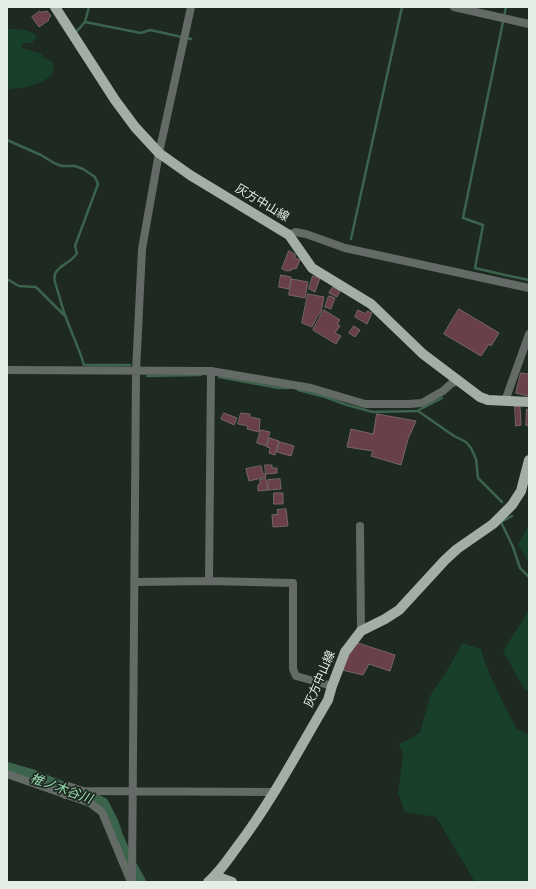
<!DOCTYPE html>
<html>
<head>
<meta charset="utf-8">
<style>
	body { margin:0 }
	#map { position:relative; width:536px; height:889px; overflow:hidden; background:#1d2921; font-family:"Zilla Slab",serif }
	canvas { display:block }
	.frame { position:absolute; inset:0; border:8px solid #e5ede7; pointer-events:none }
</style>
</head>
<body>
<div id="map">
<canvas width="536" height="889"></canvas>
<div class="frame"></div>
</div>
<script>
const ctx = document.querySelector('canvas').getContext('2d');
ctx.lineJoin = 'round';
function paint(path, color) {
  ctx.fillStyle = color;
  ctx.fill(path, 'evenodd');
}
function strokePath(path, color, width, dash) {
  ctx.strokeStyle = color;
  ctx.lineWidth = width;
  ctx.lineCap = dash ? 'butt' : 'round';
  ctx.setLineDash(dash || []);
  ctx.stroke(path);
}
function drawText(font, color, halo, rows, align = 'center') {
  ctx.font = font + ' "Zilla Slab","Noto Sans JP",serif';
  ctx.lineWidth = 3.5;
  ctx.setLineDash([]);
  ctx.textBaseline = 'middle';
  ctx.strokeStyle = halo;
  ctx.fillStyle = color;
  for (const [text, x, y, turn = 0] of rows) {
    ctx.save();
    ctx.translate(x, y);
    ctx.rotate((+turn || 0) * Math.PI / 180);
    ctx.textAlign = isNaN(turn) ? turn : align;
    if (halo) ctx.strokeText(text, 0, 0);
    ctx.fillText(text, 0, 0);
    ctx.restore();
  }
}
const green = new Path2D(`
	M7,29c10,0 21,-1 29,6v3l-4,5h-9l-2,5 19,5 5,5 7,4 2,5 -2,8 -10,7 -7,2 -8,3 -18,2 -2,5z
	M529,525v38l-11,-18z
	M529,610v80l-4,1 -22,-40z
	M462,643l19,6 3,11 8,19 10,22 15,28 12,6v147h-54l-39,-65 -31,-5 -7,-19 5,-39 -4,-10 21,-11 10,-37 20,-30z`);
const stream = new Path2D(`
	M506,7l-43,211 20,7 -8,43 30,7 24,5
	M85,22l56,11 9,-3 41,9
	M77,31l8,-9 4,-15
	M7,140l34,15 13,8 8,3h13l8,3 12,8 3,7 -23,62 2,7c-5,10 -18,11 -22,21 -2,6 1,10 2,15 3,9 5,18 8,26 6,17 14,33 19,50h46
	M351,239l51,-232
	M7,279l12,7 17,1 28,28
	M147,376l54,-1
	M219,377l60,11h10
	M298,390l27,7 22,8 26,7 44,-1 25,-13
	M418,411l36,25 12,6 5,6 5,11 2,19 24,24
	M512,516l-11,6 12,25 7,21 9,9`);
const river = new Path2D(`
	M7,769l24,7 33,13 19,6 19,9 10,20 4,12 11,25 12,21`);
const building = new Path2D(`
	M40,11l1,2 3,-2 1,1 2,-1 4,5 -3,3 1,1 -10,7 -7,-10z
	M289,251l6,3v4l5,2 -4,9 -3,-1 -1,2 -5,1 -5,-2z
	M281,275l10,2 -2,12 -10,-2z
	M313,276l7,2 -5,14 -6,-3z
	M292,279l16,3 -3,16 -16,-3z
	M333,287l7,4 -3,6 -8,-4z
	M308,294l16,3 -3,15 -4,5 -5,10 -10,-4z
	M329,296l6,2 -4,11 -6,-2z
	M459,309l40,24 -8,13 -2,-2 -8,12 -37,-22z
	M324,310l16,10 -3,4 3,2 -5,7 6,3 -5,8 -23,-14z
	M358,310l8,4 1,-3 5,2 -5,11 -12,-7z
	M354,326l6,4 -5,7 -6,-4z
	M521,373l8,1v17l-1,5 -12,-3z
	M515,406h5l1,19 -5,1z
	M527,409l2,2v15l-3,-1z
	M224,413l13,5 -3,7 -13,-6z
	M241,413l9,1v3l10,2 -1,13 -12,-3 1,-3 -10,-2z
	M377,414l39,7 -8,18 -7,26 -30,-9 2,-5 -26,-4 4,-18 22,5z
	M261,430l9,2 -4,14 -9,-3z
	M270,438l9,3 -4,14 -6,-2 1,-5 -3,-1z
	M280,442l14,4 -3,10 -14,-4z
	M265,465h7v3h5v5l-11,1z
	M261,466l2,8h2l1,3 -17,4 -3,-12z
	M266,479l2,11 -10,1v-6h2v-5z
	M280,479l1,10 -13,1v-10z
	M274,493h9v11h-9z
	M286,509l2,17 -15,1 -1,-12 6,-1 -1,-4z
	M355,642l40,13 -5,16 -21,-7 -6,11 -21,-5z`);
const minor = new Path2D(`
	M454,7l75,17
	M289,235l6,-3 11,2 39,14 184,40
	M7,370l204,1 100,17 54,16h44l13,-1 21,-12 9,-8 6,-2
	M505,401l24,-67
	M360,526l1,105
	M209,581l2,-210
	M135,582l74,-1 84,2v86l3,7 36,10
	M7,774l83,29 12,9 29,70
	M65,795l3,-9 15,5 191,1
	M132,882l4,-511 6,-122 17,-96 32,-146`);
const major = new Path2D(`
	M55,7l60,93 20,27 24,26 31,22 99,60 23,33 59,36 52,50 57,43 8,3 41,2
	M215,876l17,6
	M208,882c12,-10 20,-23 29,-35 35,-46 62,-98 91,-147l4,-14 13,-34 16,-21 24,-12 14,-9 46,-50 12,-11 36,-25 19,-19 9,-14 8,-31`);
const streetNames = [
	["灰方中山線",262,203,31],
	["灰方中山線",320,679,-67]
];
const waterNames = [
	["椎ノ木谷川",61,789,20]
];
paint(green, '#183f29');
strokePath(stream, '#3c634b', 2.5);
strokePath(river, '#3c634b', 14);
paint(building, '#6a4048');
strokePath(building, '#776668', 1);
strokePath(minor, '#646a66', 8);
strokePath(major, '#a2aea6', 10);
drawText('12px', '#e5ede7', '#1d2921', streetNames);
drawText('italic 13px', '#9bdeb3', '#1d2921', waterNames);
</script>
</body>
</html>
